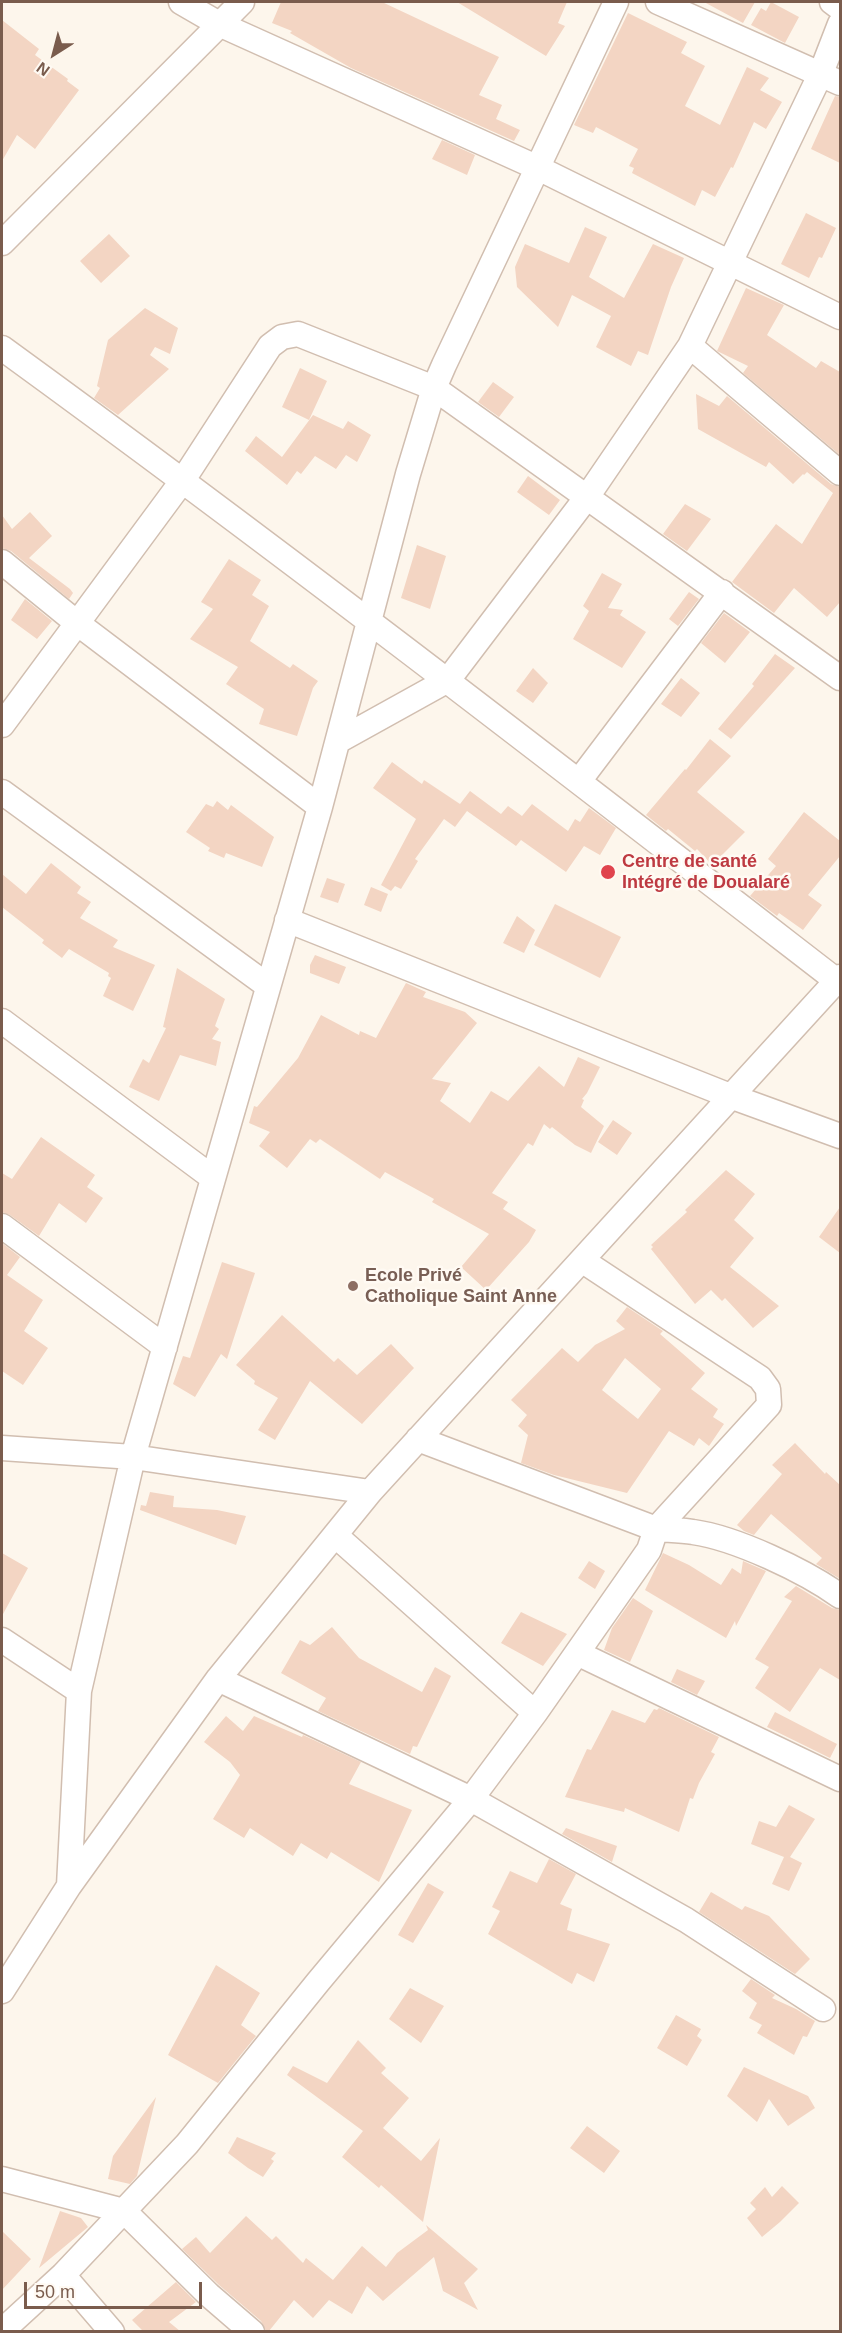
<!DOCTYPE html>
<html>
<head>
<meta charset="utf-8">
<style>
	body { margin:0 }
	#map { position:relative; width:842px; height:2333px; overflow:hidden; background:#fdf6ec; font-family:Helvetica,sans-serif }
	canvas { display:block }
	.frame { position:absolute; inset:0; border:3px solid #7a5c4d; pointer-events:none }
	.north { position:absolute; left:24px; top:24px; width:60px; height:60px; -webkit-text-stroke:4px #fffaf3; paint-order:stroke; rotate:216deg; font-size:16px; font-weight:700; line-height:24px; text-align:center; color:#7a5c4d }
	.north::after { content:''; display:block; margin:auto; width:21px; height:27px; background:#7a5c4d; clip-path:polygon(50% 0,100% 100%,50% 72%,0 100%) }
	.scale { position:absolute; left:24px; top:2282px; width:178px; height:27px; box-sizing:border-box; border:3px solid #7a5c4d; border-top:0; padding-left:8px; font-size:18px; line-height:21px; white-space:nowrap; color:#7a5c4d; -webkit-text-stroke:4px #fffaf3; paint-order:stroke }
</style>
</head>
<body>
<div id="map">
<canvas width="842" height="2333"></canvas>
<div class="frame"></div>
<div class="north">N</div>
<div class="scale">50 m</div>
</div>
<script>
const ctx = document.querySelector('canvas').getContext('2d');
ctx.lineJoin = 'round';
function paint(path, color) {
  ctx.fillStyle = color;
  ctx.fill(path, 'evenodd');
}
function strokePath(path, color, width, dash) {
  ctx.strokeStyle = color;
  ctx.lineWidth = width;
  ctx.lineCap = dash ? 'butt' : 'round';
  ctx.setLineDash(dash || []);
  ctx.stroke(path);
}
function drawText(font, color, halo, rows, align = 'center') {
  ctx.font = font + ' Helvetica,sans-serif';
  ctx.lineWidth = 5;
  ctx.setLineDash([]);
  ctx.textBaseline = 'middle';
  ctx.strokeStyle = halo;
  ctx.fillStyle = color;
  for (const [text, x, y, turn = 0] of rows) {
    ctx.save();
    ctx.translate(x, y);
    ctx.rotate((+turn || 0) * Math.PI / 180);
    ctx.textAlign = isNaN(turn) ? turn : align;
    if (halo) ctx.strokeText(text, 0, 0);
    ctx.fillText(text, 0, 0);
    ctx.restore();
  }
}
const building = new Path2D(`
	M281,2h101l117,55 -20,38 23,10 -6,14 24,11 -6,11 -163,-73 -61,-35 2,-2 -20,-8z
	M457,2h110l-9,21 7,3 -19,30z
	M704,2h51l-12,21z
	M771,2l28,15 -14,26 -34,-18 10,-17 5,3z
	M628,13l59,29 -6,11 24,13 -20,40 35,19 27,-58 22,11 -9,12 22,12 -16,27 -12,-7 -21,46 -2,-1 -16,30 -13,-7 -7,16 -63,-33 2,-5 -5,-2 9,-17 -42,-22 -3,6 -19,-8z
	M2,20l37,29 -4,6 33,24 -1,2 12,9 -44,59 -18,-14 -15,26z
	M835,96l5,1v66l-29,-14z
	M442,140l33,15 -8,20 -35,-16z
	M806,213l30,15 -14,30 -3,-1 -10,21 -28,-14z
	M585,227l22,10 -18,40 35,21 29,-54 31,14 -13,29 -23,68 -10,-4 -7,15 -35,-19 15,-31 -39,-21 -14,32 -41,-40 -2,-20 10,-23 44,19z
	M109,234l21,22 -29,27 -21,-22z
	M746,288l38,17 -17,30 49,33 5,-7 19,11v83l-97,-82 5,-7 -31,-15z
	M145,308l33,20 -8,26 -15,-7 -5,8 19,14 -51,46 -24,-17 6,-10 -3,-2 11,-46z
	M300,368l27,13 -18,39 -27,-13z
	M493,382l21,15 -15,20 -21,-15z
	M696,394l23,12 8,-10 104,88 9,3v115l-13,15 -33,-29 -20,25 -42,-31 44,-58 26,20 31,-51 -26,-21 -3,3 -1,-1 -10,10 -24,-22 -3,5 -68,-38z
	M313,415l30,14 5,-8 23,14 -14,27 -11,-7 -10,14 -21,-13 -14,18 -4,-3 -10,14 -42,-34 11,-15 26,21z
	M528,476l32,24 -11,15 -32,-23z
	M685,504l26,15 -24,32 -24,-17z
	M30,512l22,24 -23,22 41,31 3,4 -4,6 -58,-48 -9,-3v-33l10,14z
	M417,545l29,11 -16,53 -29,-11z
	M229,559l32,21 -9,15 17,11 -19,35 40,27 3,-4 25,17 -5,7 -16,48 -38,-12 5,-15 -38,-25 12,-17 -48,-28 23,-30 -12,-7z
	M602,573l20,11 -14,24 15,2 -3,5 26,17 -24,36 -49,-29 16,-28 -6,-5z
	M689,592l10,7 -21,27 -9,-7z
	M25,599l27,22 -15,18 -26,-19z
	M724,613l26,19 -25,31 -24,-20z
	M775,654l20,14 -64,71 -13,-10 36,-43 -2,-2z
	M533,668l15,15 -15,20 -17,-12z
	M681,678l19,15 -19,24 -20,-13z
	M710,739l21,17 -34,36 48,40 -33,33 -15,-16 -2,2 -27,-22 -2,2 -20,-16 39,-46 1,1z
	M392,762l30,22 2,-4 36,24 10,-13 31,23 7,-8 14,10 10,-12 36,27 7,-12 5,3 9,-14 27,20 -16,27 -16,-9 -18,26 -45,-32 -5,6 -49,-35 -12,16 -11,-8 -29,40 3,2 -17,28 -6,-3 -4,5 -10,-6 35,-66 -43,-31z
	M217,801l11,9 3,-5 43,32 -12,30 -36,-14 -2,5 -16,-7 2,-3 -24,-16 20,-28 7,3z
	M804,812l36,29v15l-32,39 14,10 -19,25 -24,-17 -2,3 -27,-20 26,-30 -8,-7z
	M51,863l30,24 -4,6 14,9 -11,16 38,22 -5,7 42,18 -22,46 -30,-15 8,-18 -3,-2 1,-3 -40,-24 -7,9 -20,-15 2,-3 -42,-33v-33l24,20z
	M327,878l18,6 -7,19 -18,-6z
	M371,887l17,7 -7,18 -17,-7z
	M555,904l66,33 -21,41 -66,-33z
	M517,916l18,14 -11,23 -21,-10z
	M315,955l31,12 -7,17 -29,-11v-8z
	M177,968l48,31 -10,27 4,3 -7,10 9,3 -5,24 -36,-11 -21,46 -30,-14 14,-28 6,4 17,-35 -3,-1z
	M406,983l20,9 -3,5 42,15 12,11 -45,56 19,4 -11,18 30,22 21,-32 17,10 31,-35 25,21 14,-30 22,10 -13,26 -5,6 2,1 -3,7 23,19 -13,27 -16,-8 -23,-18 -2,2 -6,-5 -11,22 -5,-3 -36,50 16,9 -5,7 33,21 -7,12 -43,48 -25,-23 28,-33 -57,-32 2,-3 -49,-27 -5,7 -60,-40 -4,4 -6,-4 -23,29 -28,-22 11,-14 -21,-9 5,-17 3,1 41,-49 23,-43 38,20 1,-4 16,7z
	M613,1120l19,13 -15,22 -19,-13z
	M41,1137l54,38 -8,12 16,11 -17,25 -27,-20 -20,33 -29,-21 -8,-3v-39l10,6z
	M726,1170l29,24 -21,26 20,18 -24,29 49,39 -26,22 -28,-30 -3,3 -11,-11 -16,14 -44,-55 2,-2 -2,-2 36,-33 -2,-2z
	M840,1207v46l-21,-16z
	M2,1243l18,14 -13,18 36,25 -19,31 24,17 -25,37 -21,-14z
	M222,1262l33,11 -28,86 -6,-5 -26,43 -22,-13 10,-28 7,2z
	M627,1307l36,24 -3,3 45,39 -14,16 27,20 -5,8 11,7 -15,22 -10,-8 -5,8 -25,-15 -42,62 -73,-18 -33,-12 7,-28 -10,-9 9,-11 -16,-15 51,-52 16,14 17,-17 30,-16 -9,-8zM625,1358l36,31 -23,30 -36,-29z
	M282,1315l52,47 4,-4 19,17 34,-31 23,24 -52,56 -52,-43 -35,59 -17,-10 20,-32 -24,-14 1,-3 -19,-16z
	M795,1443l30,31 1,-2 14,13v94l-24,-15 6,-6 -51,-44 -17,21 -10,-4 -7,-6 45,-51 -10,-9z
	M150,1492l24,4 -1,11 44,3 29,6 -10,29 -96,-35 1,-5 5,1z
	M2,1553l26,15 -26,48z
	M663,1553l26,12 32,20 11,-17 9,6 2,-13 23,10 -30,55 -1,-5 -9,17 -81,-48z
	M589,1561l16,10 -10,18 -17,-11z
	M796,1586l36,22 8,2v70l-20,-12 -30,44 -35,-24 14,-21 -14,-8 37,-58 -8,-4z
	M633,1598l20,13 -23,51 -26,-12 8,-22z
	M521,1612l46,22 -24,32 -42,-23z
	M332,1627l27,31 63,34 13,-25 16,9 -34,71 -4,-1 -3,8 -92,-43 8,-13 -45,-25 19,-33 10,5z
	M677,1669l28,12 -8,14 -26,-13z
	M659,1708l60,29 -8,15 4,2 -16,29 -6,16 -3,-1 -11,34 -54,-24 -1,4 -59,-15 22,-48 4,1 21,-40 33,13 9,-14 3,1z
	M775,1712l62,32 -7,14 -63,-31z
	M226,1716l17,15 11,-15 48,21 1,-2 58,27 -12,22 63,26 -33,72 -48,-30 -4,7 -26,-16 -8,13 -43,-28 -6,10 -31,-19 27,-44 -10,-13 -26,-20z
	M789,1805l26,14 -25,38 12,6 -13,28 -17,-7 12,-27 -33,-13 8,-23 17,6z
	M566,1828l51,18 -5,16 -50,-28z
	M549,1859l27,15 -16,30 12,5 -5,21 43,14 -16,38 -17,-9 -5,11 -84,-50 12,-23 -8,-4 18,-36 27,12z
	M428,1883l16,9 -31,51 -15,-8z
	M711,1892l31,18 3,-4 24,10 41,43 -15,15 -96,-62z
	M216,1965l44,28 -19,32 15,11 -38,47 -50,-28z
	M751,1979l24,16 -3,3 24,11 19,12 -8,16 -4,-1 -9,19 -37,-22 5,-8 -13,-7 8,-15 -15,-12z
	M410,1988l34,18 -23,37 -32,-24z
	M676,2015l25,14 -4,7 5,4 -15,26 -30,-18z
	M358,2040l28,28 -5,5 28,25 -26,30 38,33 19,-23 -17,84 -42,-37 -2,3 -37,-31 21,-26 -76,-56 6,-9 34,17z
	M744,2067l64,29 7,12 -27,18 -19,-27 -12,23 -30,-26z
	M156,2097l-19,79 -7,8 -22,-5 5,-23z
	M587,2126l33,25 -16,22 -34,-25z
	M237,2137l39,16 -5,6 3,2 -11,16 -15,-9 -20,-15z
	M782,2186l17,17 -19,19 -18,15 -15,-19 9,-9 -6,-6 15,-16 7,10z
	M60,2211l21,7 7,9 -49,41z
	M246,2216l26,24 4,-4 27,27 3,-5 27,22 29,-34 24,21 11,-14 31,-23 -2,-5 52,44 -14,14 14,27 -35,-19 -9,-34 -51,44 -16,-15 -15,28 -23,-14 -16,18 -19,-18 -25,31h-3l-5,-10 -42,-36 -37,-36 14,-12 14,16z
	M2,2231l29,28 -29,31z
	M176,2282l20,20 -27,20 11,9h-37l-11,-11z`);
const minor = new Path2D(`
	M181,2l38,22 317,143 304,150
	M658,2l182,81
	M832,2l8,6
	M2,243l240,-241
	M690,346l150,127
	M2,348c282,205 558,419 835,633
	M2,562l75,61 243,184
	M2,725l181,-245 87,-134 12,-9 16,-3 136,54 406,290
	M338,741l110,-61 139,-183 103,-151 131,-273 19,-49
	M579,781l143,-189
	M2,792l266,194
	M287,920l443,176 110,40
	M2,1021l211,157
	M2,1226l163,121
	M418,1439l238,90c12,1 25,1 37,3 43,6 112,39 147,64
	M2,1448l131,9 237,35
	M335,1535l200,178
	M2,1640l77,51
	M577,1653l263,126
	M218,1679l253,120 215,121 137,89
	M69,1886l10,-195 54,-234 187,-650 88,-333 26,-86 10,-23 172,-363
	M2,1991l67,-105 149,-207 152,-187 470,-515
	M2,2179l122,32 85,84 43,37
	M63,2275l49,57
	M2,2331l61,-56 124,-131 131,-162 153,-183 64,-86 114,-163 7,-21 113,-124 -1,-16 -8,-11 -177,-117`);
const markers = [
	[608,872,8,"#e0444e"],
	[353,1286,6,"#8d6e63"]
];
const healthNames = [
	["Centre de santé",622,862],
	["Intégré de Doualaré",622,883]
];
const educationNames = [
	["Ecole Privé",365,1276],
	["Catholique Saint Anne",365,1297]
];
paint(building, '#f3d5c3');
strokePath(minor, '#d1beb0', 27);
strokePath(minor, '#fff', 24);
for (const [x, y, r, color] of markers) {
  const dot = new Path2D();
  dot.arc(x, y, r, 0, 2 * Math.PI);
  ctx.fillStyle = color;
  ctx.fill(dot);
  strokePath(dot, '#fffaf3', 2);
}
drawText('bold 18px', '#be3a42', '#fffaf3', healthNames, 'left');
drawText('bold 18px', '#785e54', '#fffaf3', educationNames, 'left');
</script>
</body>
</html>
